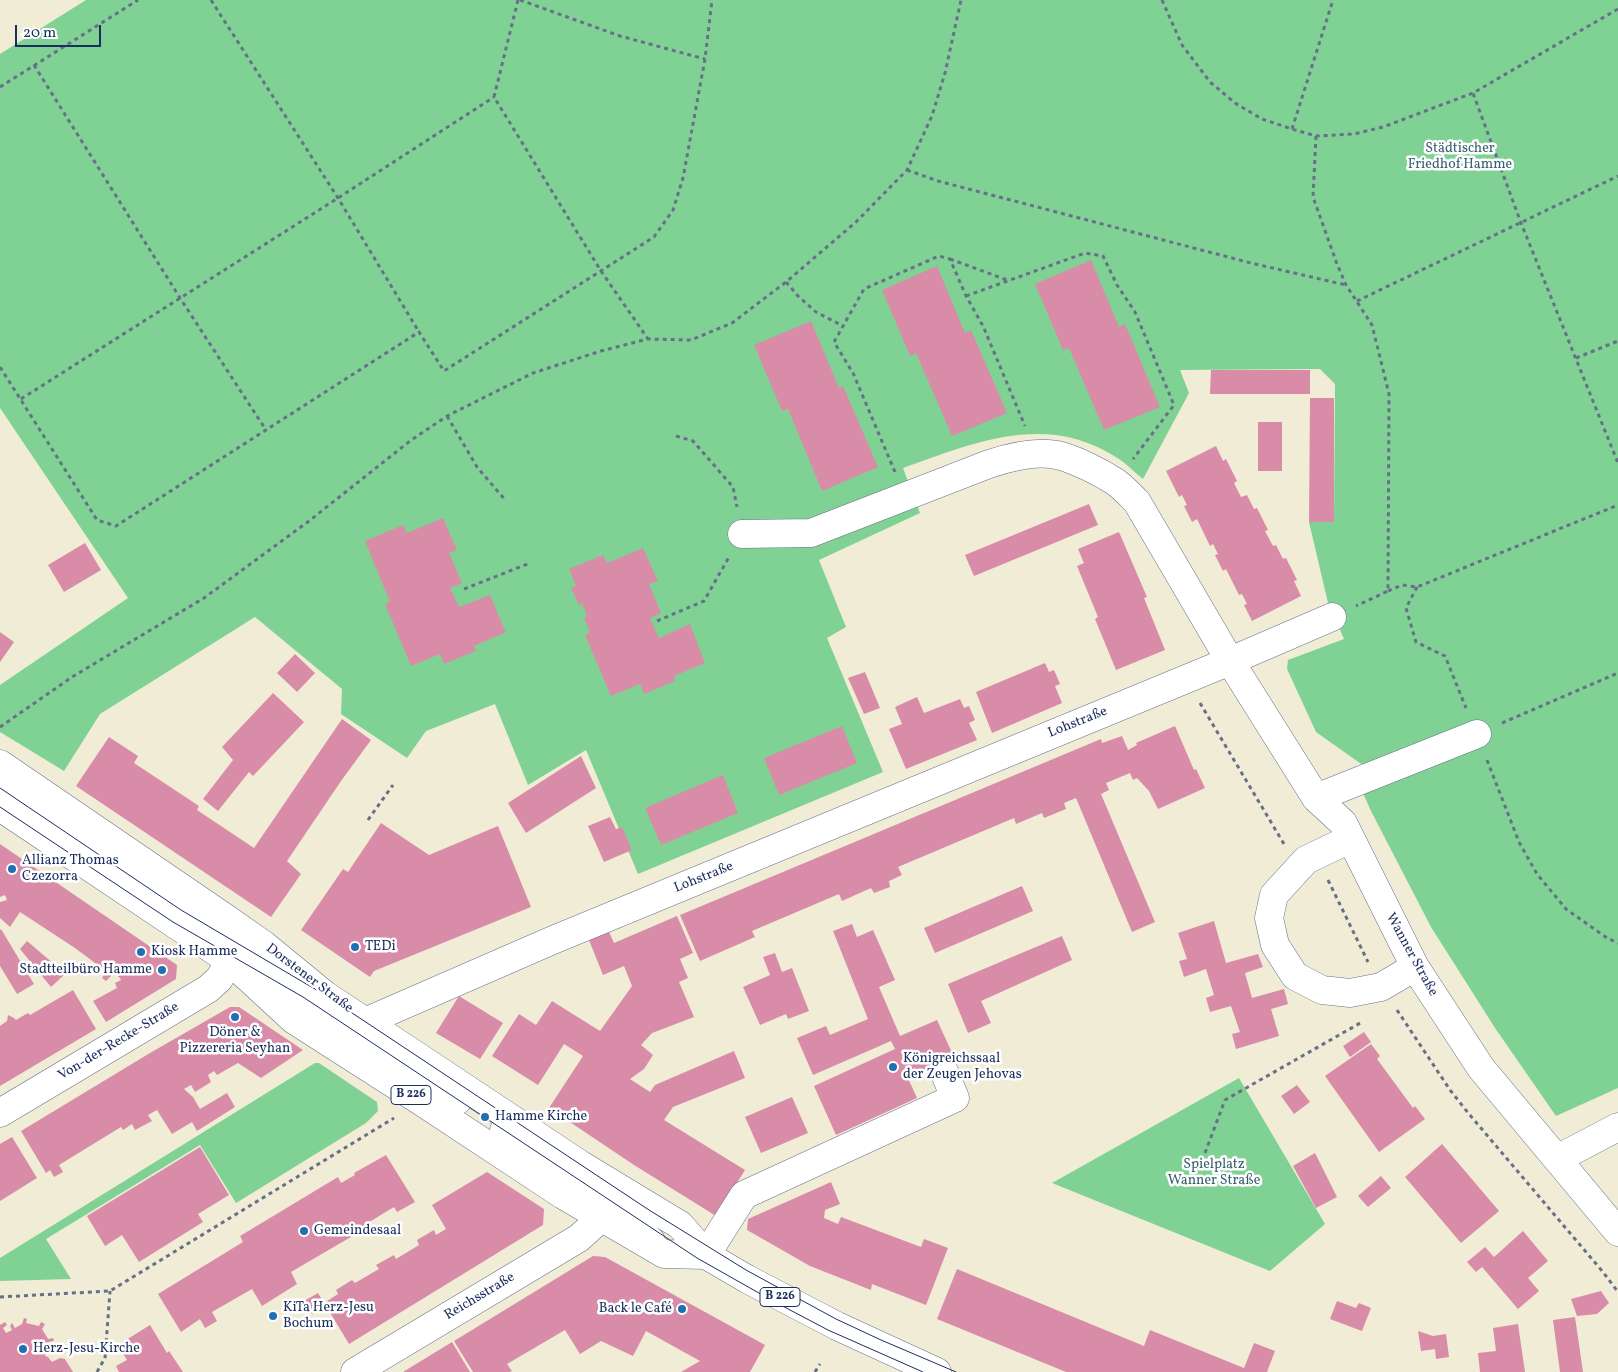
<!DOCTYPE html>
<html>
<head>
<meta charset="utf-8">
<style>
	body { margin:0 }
	#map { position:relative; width:1618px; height:1372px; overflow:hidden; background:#f0ecd6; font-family:Vollkorn,serif }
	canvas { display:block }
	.scale { position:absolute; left:15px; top:25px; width:86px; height:22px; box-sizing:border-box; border:2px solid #1b2f5e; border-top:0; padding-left:6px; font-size:15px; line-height:18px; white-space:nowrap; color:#1b2f5e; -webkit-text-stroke:4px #fff; paint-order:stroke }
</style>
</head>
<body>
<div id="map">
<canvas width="1618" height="1372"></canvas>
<div class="scale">20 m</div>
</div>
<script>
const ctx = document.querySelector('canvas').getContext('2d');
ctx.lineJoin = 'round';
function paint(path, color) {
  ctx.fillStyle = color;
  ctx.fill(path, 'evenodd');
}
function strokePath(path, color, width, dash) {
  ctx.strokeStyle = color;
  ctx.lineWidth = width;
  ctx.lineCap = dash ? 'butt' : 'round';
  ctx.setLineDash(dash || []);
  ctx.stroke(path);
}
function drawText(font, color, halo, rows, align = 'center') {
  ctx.font = font + ' Vollkorn,serif';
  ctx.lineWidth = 5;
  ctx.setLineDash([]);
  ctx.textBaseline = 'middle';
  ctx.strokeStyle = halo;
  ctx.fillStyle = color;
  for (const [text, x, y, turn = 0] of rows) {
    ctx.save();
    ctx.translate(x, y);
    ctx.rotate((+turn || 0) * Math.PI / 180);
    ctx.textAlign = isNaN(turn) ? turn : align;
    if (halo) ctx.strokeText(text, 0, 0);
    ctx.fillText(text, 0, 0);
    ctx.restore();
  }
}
const green = new Path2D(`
	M86,0h1532v1088l-62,28 -61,-88 -64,-101 -60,-116 -18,-40 11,-5 -48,-34 -29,-63 1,-9 56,-21 -16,-36 -19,-81h25l1,-138 -15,-15 -140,1 9,23 -46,86c-8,-6 -15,-14 -24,-20 -71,-48 -144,-17 -216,9l17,45 -101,47 27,67 -19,11 56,134 -245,102 -52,-124 -58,35 -33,-81 -69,27 -19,27 -66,-44 1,-25 -87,-72 -155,97 -36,57 -64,-39v-47l128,-87 -128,-190v-354z
	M315,1063h4l58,39 1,9 -12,12 -130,80 -36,-58 -154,94 25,40 -71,2v-23z
	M1239,1078l86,146 -55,47 -218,-88z`);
const building = new Path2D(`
	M1091,260l28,67 6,-3 35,83 -56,23 -35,-82 -6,2 -28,-66z
	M937,266l28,67 6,-3 36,83 -55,23 -36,-83 -6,3 -28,-66z
	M811,321l28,67 4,-2 35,81 -56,24 -34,-82 -6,2 -28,-66z
	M1211,370h99v24h-100z
	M1310,398h24v124h-25z
	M1258,422h24v49h-24z
	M1216,446l7,15 3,-2 11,22 -3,2 7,14 6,-2 7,14 3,-1 11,22 -3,1 8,15 3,-1 7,14 3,-1 11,22 -3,1 7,15 -49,25 -8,-16 3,-1 -5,-10 -3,1 -13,-26 -3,2 -8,-16 3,-1 -5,-10 -3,2 -13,-27 -5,3 -8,-16 3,-1 -5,-10 -3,2 -13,-26z
	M1089,504l9,21 -124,51 -9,-21z
	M443,518l14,32 -8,3 13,30 -12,5 9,19 31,-12 16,38h-2l-30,13 2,5 -32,13 -4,-10 -29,12 -26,-62 5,-2 -25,-61 38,-16 4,8z
	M1119,532l28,65 -3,1 21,52 -49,20 -21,-51 3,-2 -21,-51 7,-3 -6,-14z
	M85,543l16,27 -37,22 -16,-27z
	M643,548l15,33 -9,3 12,29 -11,5 9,20 31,-14 15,39 -31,13 1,5 -31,13 -4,-10 -29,12 -26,-61 5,-3 -6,-14 3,-2 -5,-13 -3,2 -8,-17 5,-2 -7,-17 34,-14 4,8z
	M0,632l14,10 -14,20z
	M295,654l20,19 -18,19 -20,-19z
	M1045,663l4,9 5,-2 6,14 -5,2 7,17 -70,30 -16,-41z
	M865,672l15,36 -16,6 -16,-36z
	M273,693l31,29 -51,54 -4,-4 -31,39 -15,-12 30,-39 -11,-13z
	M917,697l7,16 36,-14 4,9 5,-2 6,14 -6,3 8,17 -71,29 -17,-40 13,-5 -7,-17z
	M342,719l29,21 -30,41 -54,80 14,13 -30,43 -195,-131 33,-49 29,19 -4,7 65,43 -2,4 57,38z
	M842,726l15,37 -78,32 -15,-37z
	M1175,726l19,44 2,-1 9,19 -47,21 -9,-18 -12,-13 -4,2 -3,-7 -24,10 3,7 -8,4 54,128 -23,10 -56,-134 -12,5 2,6 -22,9 -2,-5 -26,11 -2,-6 -116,49 4,8 -13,6 1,6 -16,6 -3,-5 -29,13 -3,-7 -87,37 3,6 -55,24 -20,-46 421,-176 1,4 20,-7 6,14 9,-5 -1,-2z
	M581,756l15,32 -70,45 -18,-30z
	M723,775l15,38 -77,32 -16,-37z
	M610,817l6,12 6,-2 10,23 -28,12 -16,-36z
	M381,823l48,32 69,-29 33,81 -157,64 -4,6 -69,-47 42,-61 5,3z
	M0,844l177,121 -1,14 -70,43 -13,-21 24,-13 -2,-5 6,-3 -1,-2 -6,-5 -8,8 -4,-3 5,-8 -8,-4 -24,-18 -55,-36 -10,15 -10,-9v-16l7,-2 -2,-5 -5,2z
	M1022,886l11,25 -98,42 -11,-25z
	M677,916l16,37 -13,6 8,19 -9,4 15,35 -42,16 -11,12 12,10 -9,14 -14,10 20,13 5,-7 79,-34 11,27 -72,29 -9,13 81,50 -29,46 -82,-51 -85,-57 34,-52 -19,-12 -26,41 -46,-29 27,-42 17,11 16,-24 48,30 32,-45 -8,-20 -21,9 -14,-35 20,-8 5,11z
	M1214,921l12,42 32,-9 5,13 -18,6 7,25 32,-9 4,15 -17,5 8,27 -43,13 -4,-15 8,-2 -9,-26 -21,6 -4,-14 8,-3 -8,-26 -22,8 -5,-16 8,-2 -9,-26z
	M852,924l5,13 16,-7 22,50 -16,7 21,49 37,-16 17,37 -46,21 9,20 -81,37 -22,-49 81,-37 -4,-8 -78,34 -16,-37 29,-12 4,9 38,-16 -35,-88z
	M1,929l33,55 -17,10 -17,-28v-36z
	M1062,936l10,24 -91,41 10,22 -23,10 -20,-49z
	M27,941l34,29 3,5 -13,12 -31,-38z
	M775,953l7,19 10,-4 17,43 -21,8 -2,-5 -26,11 -17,-38 27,-12 -7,-18z
	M73,990l23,39 -96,57v-60l7,-5 1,-6 6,3 2,2 12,-7 2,2z
	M459,996l44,27 -23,36 -44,-26z
	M230,1007h9l64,43 -42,28 -23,-15 -21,12 -3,-4 -6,4 3,7 -16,10 -4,-7 -7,4 9,8 7,12 27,-16 8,14 -38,24 -5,-9 -20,12 -15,-24 -9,5 4,6 -17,9 -3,-6 -9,6 -2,-3 -62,38 4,7 -9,5 -4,-7 -4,3 -25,-42 129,-78z
	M1364,1032l7,10 -21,15 -7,-11z
	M1371,1044l9,12 -3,3 36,49 2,-2 10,13 -46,33 -54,-76z
	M1297,1085l13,17 -16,12 -13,-18z
	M792,1097l16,36 -47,20 -16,-36z
	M12,1137l25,41 -37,23v-57z
	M1442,1144l57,67 -38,32 -56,-66z
	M200,1147l29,48 -31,19 5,8 -64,40 -17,-27 -17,11 -18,-30z
	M1315,1153l22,44 -21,11 -23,-42z
	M386,1155l29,47 -18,10 -3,-5 -28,17 2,3 -77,45 6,12 -35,22 -10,-17 -40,23 5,9 -12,7 -5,-9 -19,13 -23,-38 85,-52 -3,-6 98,-59 3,6 14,-8 -1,-2z
	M487,1172l57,37 -1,16 -194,119 -23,-38 -14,8 -8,-13 14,-8 6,10 14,-9 -2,-4 16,-10 3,3 24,-14 -3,-4 18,-10 2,4 23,-14 -2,-5 17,-10 2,5 10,-6 -14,-24z
	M1381,1176l10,12 -23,19 -10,-11z
	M831,1182l9,22 -15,6 -1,8 14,6 3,-7 80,30 3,-8 24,9 -22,57 -54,-21 -1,6 -61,-24 -63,-36 1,-11z
	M1523,1231l25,30 -20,17 11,13 -21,18 -36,-42 -6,5 -9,-10 18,-15 9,10z
	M593,1256l12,1 160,88 -15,27h-69l19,-11 -54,-30 -13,25 -32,-15 -21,13 -15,-24 -58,34 5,7 -3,1h-36l-19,-31z
	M957,1269l187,77 6,-16 94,38 10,-25 21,8 -8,21h-201l-129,-53z
	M1601,1291l8,12 -12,11 -20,2 -6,-17z
	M1337,1301l19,7 3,-5 12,5 -9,23 -32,-12z
	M1575,1317l8,55h-23l-7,-52z
	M24,1318l3,1 -1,4 13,3 2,-4 4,2 -3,5 6,10 5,-1 1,3 -6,1 -3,14 3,1 4,5 8,-4 5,1 8,13h-73v-47l5,-3 2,3 -4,3 3,5 6,-3 -2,-4 2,-3 3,5 7,-4z
	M1518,1324l7,48h-45l-2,-19 18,-2 -3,-23z
	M150,1325l17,28 2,-2 14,21h-64l-3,-6 11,-6 -9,-15z
	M1418,1331l15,5 13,-2 3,23 -13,2 -1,-10 -14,2z
	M452,1342l18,30h-67z`);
const path = new Path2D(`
	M211,0l127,198 81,134
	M518,0l-24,97 107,174 47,68
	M520,0l100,36 85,23
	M1162,0l20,45 28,37 25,21 27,16 30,10 24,7 38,-2 29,-7 90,-34
	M1618,9l-145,84 48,130 97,240
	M34,65l146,233 86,132
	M0,87l138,-87
	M1292,129l41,-129
	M1316,136l-3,61 24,67 9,21 26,40 17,69 -1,197 -32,15
	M907,170l31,11 313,82 95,22
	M950,259l57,21
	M786,282l12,14 18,16 27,14
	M966,296l119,-43 18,3 14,29 18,27 39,93 -41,54
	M1357,301l261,-125
	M1576,358l42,-17
	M0,367l97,153 19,6 303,-194 25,39 210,-134 19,-27 10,-32 22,-119 7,-59
	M21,399l317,-201 156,-101
	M447,416l30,51 29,34
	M676,436l17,5 40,46 4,20
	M895,472l-42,-99 -19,-31 30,-53 75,-33 11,3 16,37 17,30 42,100
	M1417,587l-11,21 10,34 29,14 21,52
	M464,589l66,-26
	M1388,591l14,-6 15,2 201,-82
	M657,621l47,-20 25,-44
	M1200,703l84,141
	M1502,723l116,-50
	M0,727l72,-50 132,-79 105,-77 101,-80 37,-25 86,-43 68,-22 47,-12 43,1 41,-17 54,-41 70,-60 51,-52 25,-54 13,-43 16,-73
	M1487,760l32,82 18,32 29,35 41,29 11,5
	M368,820l25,-35
	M1328,880l40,82
	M1397,1010l53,80 19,24 134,158 15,20
	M1205,1153l20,-53 137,-78
	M0,1297l110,-6 284,-173
	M97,1372l8,-14 5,-67
	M815,1372l5,-8`);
const minor = new Path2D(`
	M1332,617l-102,44 86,137 27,25 72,144 66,101 137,164
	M0,788l181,122 85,49
	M1316,798l161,-64
	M1350,839l-44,21 -32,35 -5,23 6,27 20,31 27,14 28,3 31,-6 34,-20
	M367,1021l186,-81 677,-279 -93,-159c-7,-7 -15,-16 -23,-21 -14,-9 -36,-20 -53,-25 -22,-6 -51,1 -72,8l-178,69 -69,1
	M0,1113l208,-124 11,-10 11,-18 36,14 37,22 155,103
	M504,1130l108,73 39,38
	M1557,1159l61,-32
	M706,1255l38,-60 211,-97 -12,-29
	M355,1372l224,-134 22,-20`);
const major = new Path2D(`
	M0,764l227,155 37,26 61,50 256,170 99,60 26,30 41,24 90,47 100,46
	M0,807l230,154 64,59 125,80 144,95 101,59 42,1`);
const tram = new Path2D(`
	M0,788l181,122 144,85 324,215 97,60 90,49 45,21 75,32
	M0,807l173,115 130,75 394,261 76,43 55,29 95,42`);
const markers = [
	[12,869,5,"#1f6fb2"],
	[355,947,5,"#1f6fb2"],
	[141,952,5,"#1f6fb2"],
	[162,970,5,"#1f6fb2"],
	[235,1017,5,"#1f6fb2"],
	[893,1067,5,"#1f6fb2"],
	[485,1117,5,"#1f6fb2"],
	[304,1231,5,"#1f6fb2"],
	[682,1309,5,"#1f6fb2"],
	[273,1316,5,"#1f6fb2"],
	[23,1349,5,"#1f6fb2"]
];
const shields = [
	[411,1095,40],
	[780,1297,40]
];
const shieldNames = [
	["B 226",411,1095],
	["B 226",780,1297]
];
const parkNames = [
	["Städtischer",1460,149],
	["Friedhof Hamme",1460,165],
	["Spielplatz",1214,1165],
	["Wanner Straße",1214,1181]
];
const streetNames = [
	["Lohstraße",1078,723,-22],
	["Lohstraße",704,878,-22],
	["Wanner Straße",1411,955,61],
	["Dorstener Straße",309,979,37],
	["Von-der-Recke-Straße",119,1042,-31],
	["Reichsstraße",480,1297,-31]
];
const poiNames = [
	["Allianz Thomas",22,861],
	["Czezorra",22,877],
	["TEDi",365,947],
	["Kiosk Hamme",151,952],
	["Stadtteilbüro Hamme",152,970,"right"],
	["Döner &",235,1033,"center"],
	["Pizzereria Seyhan",235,1049,"center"],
	["Königreichssaal",903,1059],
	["der Zeugen Jehovas",903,1075],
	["Hamme Kirche",495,1117],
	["Gemeindesaal",314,1231],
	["KiTa Herz-Jesu",283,1308],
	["Bochum",283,1324],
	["Back le Café",672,1309,"right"],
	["Herz-Jesu-Kirche",33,1349]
];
paint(green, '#80d294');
paint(building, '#d98ca7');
strokePath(minor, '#667188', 29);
strokePath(major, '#667188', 29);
strokePath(path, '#667188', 3, [4, 4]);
strokePath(minor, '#fff', 28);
strokePath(major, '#fff', 28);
strokePath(tram, '#1b2f5e', 1);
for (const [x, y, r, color] of markers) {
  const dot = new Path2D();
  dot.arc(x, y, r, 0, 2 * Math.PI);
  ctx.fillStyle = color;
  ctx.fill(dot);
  strokePath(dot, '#fff', 2);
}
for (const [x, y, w] of shields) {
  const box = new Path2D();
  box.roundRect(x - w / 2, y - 9.5, w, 19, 4);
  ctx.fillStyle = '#fff';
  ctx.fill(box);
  strokePath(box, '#1b2f5e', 1);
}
drawText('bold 12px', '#1b2f5e', null, shieldNames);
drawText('14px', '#39606e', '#fff', parkNames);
drawText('14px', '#1b2f5e', '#fff', streetNames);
drawText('14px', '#1b2f5e', '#fff', poiNames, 'left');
</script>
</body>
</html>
